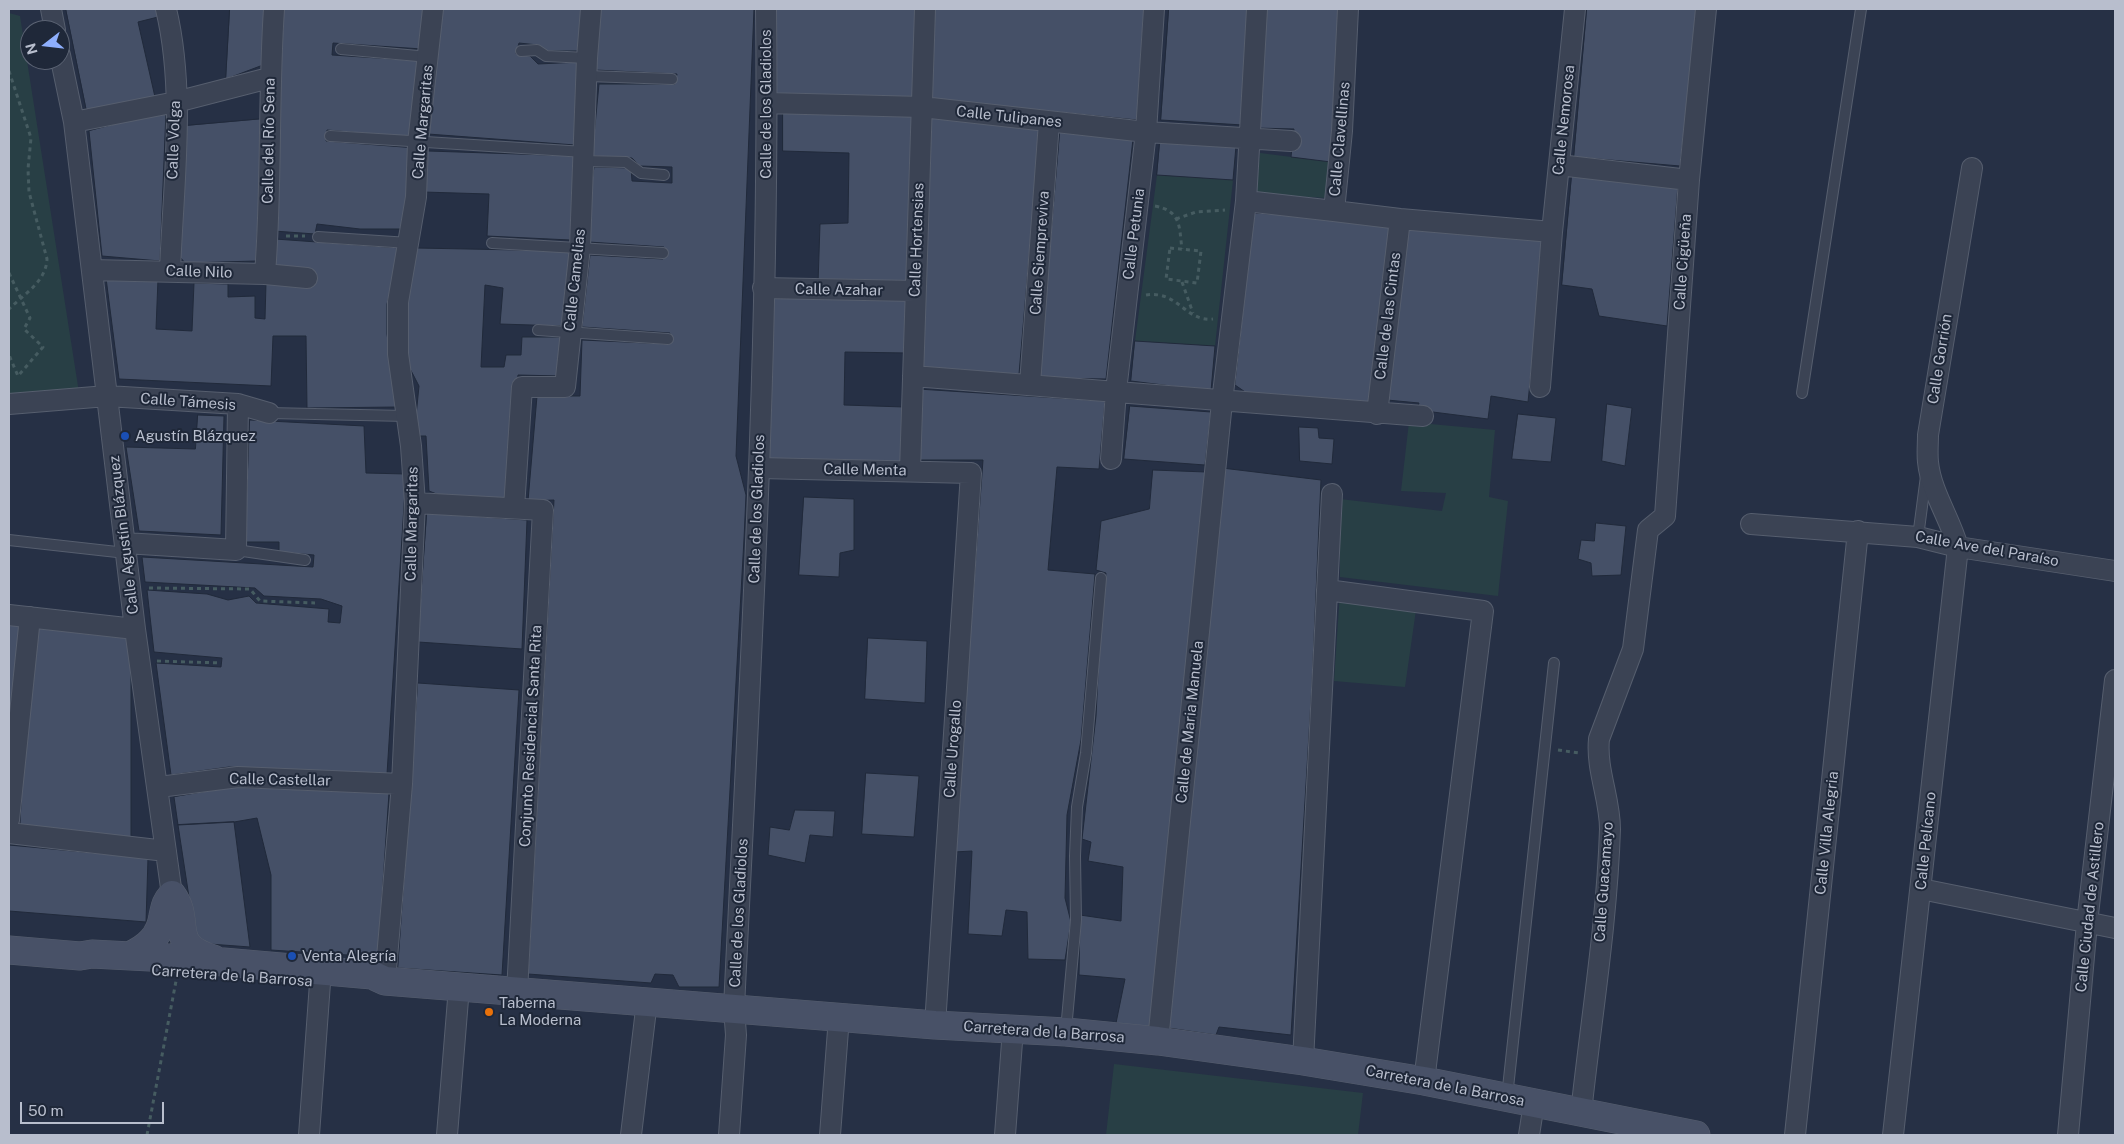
<!DOCTYPE html>
<html>
<head>
<meta charset="utf-8">
<style>
	body { margin:0 }
	#map { position:relative; width:2124px; height:1144px; overflow:hidden; background:#263045; font-family:"Public Sans",sans-serif }
	canvas { display:block }
	.frame { position:absolute; inset:0; border:10px solid #b8becd; pointer-events:none }
	.north { position:absolute; left:20px; top:20px; width:50px; height:50px; box-sizing:border-box; background:#1f2839; border:1px solid #5c6474; border-radius:50%; rotate:254deg; font-size:14px; font-weight:700; line-height:20px; text-align:center; color:#b8becd }
	.north::after { content:''; display:block; margin:auto; width:18px; height:22px; background:#8eaffd; clip-path:polygon(50% 0,100% 100%,50% 72%,0 100%) }
	.scale { position:absolute; left:20px; top:1102px; width:144px; height:22px; box-sizing:border-box; border:2px solid #b8becd; border-top:0; padding-left:6px; font-size:15px; line-height:18px; white-space:nowrap; color:#b8becd; -webkit-text-stroke:4px #1f2839; paint-order:stroke }
</style>
</head>
<body>
<div id="map">
<canvas width="2124" height="1144"></canvas>
<div class="frame"></div>
<div class="north">N</div>
<div class="scale">50 m</div>
</div>
<script>
const ctx = document.querySelector('canvas').getContext('2d');
ctx.lineJoin = 'round';
function paint(path, color) {
  ctx.fillStyle = color;
  ctx.fill(path, 'evenodd');
}
function strokePath(path, color, width, dash) {
  ctx.strokeStyle = color;
  ctx.lineWidth = width;
  ctx.lineCap = dash ? 'butt' : 'round';
  ctx.setLineDash(dash || []);
  ctx.stroke(path);
}
function drawText(font, color, halo, rows, align = 'center') {
  ctx.font = font + ' "Public Sans",sans-serif';
  ctx.lineWidth = 4;
  ctx.setLineDash([]);
  ctx.textBaseline = 'middle';
  ctx.strokeStyle = halo;
  ctx.fillStyle = color;
  for (const [text, x, y, turn = 0] of rows) {
    ctx.save();
    ctx.translate(x, y);
    ctx.rotate((+turn || 0) * Math.PI / 180);
    ctx.textAlign = isNaN(turn) ? turn : align;
    if (halo) ctx.strokeText(text, 0, 0);
    ctx.fillText(text, 0, 0);
    ctx.restore();
  }
}
const green = new Path2D(`
	M9,13l11,3 60,383 -71,2z
	M1260,153l71,9 -4,36 -71,-4z
	M1157,175l76,5 -18,166 -80,-5z
	M1409,422l86,8 -6,67 19,4 -10,95 -158,-19v-78l102,12 4,-18 -45,-2z
	M1340,592l77,11 -12,84 -71,-6z
	M1114,1064l249,29 -5,42h-252z`);
const building = new Path2D(`
	M66,9h90l2,8 -20,5 17,75 -68,15z
	M230,9h37l-4,56 -37,14z
	M284,9h143l-5,40 -89,-6 -1,12 92,6 -8,77 -89,-8 -1,11 90,7 -8,81h-48l-43,-5 -2,10 -41,-3z
	M438,9h145l-2,42h-34l-9,-6 -19,-2 -3,11 14,2 8,8 42,-2 -5,83 -147,-11z
	M600,9h154l-18,447 10,39 -2,44 -25,448h-40l-6,-12 -18,-1 -4,9 -123,-9 26,-474 -26,1 9,-105h43l2,-56 87,4 1,-11 -88,-6 8,-72 73,4 1,-12 -75,-5 1,-47 4,-28 37,1 1,13 40,2v-16l-32,-1 -8,-8 -40,-2 7,-72h76l2,-10 -82,-4z
	M773,9h144l-3,92 -141,-2z
	M932,9h212l-7,111 -209,-21z
	M1169,9h82l-8,116 -82,-5z
	M1262,9h78l-9,153 -40,-5 3,-28 -38,-1z
	M1587,9h111l-18,157 -106,-9z
	M783,110l132,3 -6,173 -91,-2 2,-60 28,-1 1,-70 -66,-2z
	M166,111l-6,150 -58,-5 -13,-125z
	M928,117l112,13 -21,244 -100,-3z
	M263,119l-7,142 -71,2 -9,-11 8,-126z
	M1060,132l73,7 -27,240 -67,-1z
	M1160,142l76,4 -3,34 -76,-5z
	M428,151l150,5 -8,84 -83,-4 2,-42 -66,-2z
	M1572,174l106,11 -11,141 -68,-10 -7,-27 -30,-4z
	M1254,213l136,8 -17,187 -122,-12 -16,-11z
	M1409,223l136,13 -17,166 -37,-6 -3,23 -71,-9 2,-7 -32,-3z
	M275,239l126,9 -14,56v30l10,73 -90,1 -1,-72h-33l-2,50 -152,-7 -13,-101 52,1 -2,50 36,2 2,-48 34,1v13l27,-1v22l10,1 1,-36z
	M416,248l154,3 -7,75 -63,-2 3,-36 -18,-3 -4,82h23l2,-12h15l1,-18h44l-5,39 -43,-1 -11,125 -60,-2 -18,-7 -3,-55h-12l5,-50 -14,-27 1,-47z
	M770,294l138,3 -1,56 -62,-1 -1,53 60,2 -1,58 -136,-3z
	M1135,341l80,5 -4,45 -80,-10z
	M918,389l187,12 -6,68 -42,-2 -9,103 47,4 -14,166 -14,75 -2,83 6,24 -6,38 -37,-1 -1,-47 -21,-2 -4,26 -34,-2 4,-83 -18,1 29,-392h-67z
	M1607,404l25,4 -7,58 -23,-5z
	M1130,406l81,6 -6,53 -81,-6z
	M1518,414l38,4 -5,44 -39,-3z
	M198,415l26,1 -3,119 -82,-4 -13,-84 69,2z
	M250,420l114,6 2,47 40,1 -19,300 -158,-7 -58,8 -15,-112 65,4 1,-9 -68,-6 -7,-62 60,4 21,6 21,-4 7,7 73,6 -1,13 12,1 2,-17 -21,-7 -57,-3 -9,-8 -110,-6 -3,-25 171,10 1,-12 -35,-3v-10h-34z
	M1299,427l19,1 1,10 15,1 -2,25 -32,-3z
	M1222,468l99,12 -9,204 -21,351 -72,-8 -3,8 -48,-7z
	M1153,470l53,2 -56,556 -34,-5 9,-44 -46,-4 1,-60 41,6 2,-54 -35,-6 3,-19 -9,-3 14,-123 5,-102 5,-41 -10,-3 5,-49 48,-12z
	M804,497l50,2v51l-14,3 -1,24 -40,-2z
	M427,513l100,7 -5,129 -104,-7z
	M1596,523l30,3 -5,49 -29,1 -1,-13 -13,-4 3,-19 13,1z
	M9,618l18,2 -18,123z
	M32,620l99,9v211l-111,-12z
	M868,638l59,3 -2,62 -60,-4z
	M418,683l101,7 -17,285 -104,-7z
	M866,773l53,3 -5,61 -52,-3z
	M231,787l158,6 -11,164 -107,-7v-75l-14,-57 -23,4 -56,3 -4,-28z
	M795,810l40,1 -2,26 -23,-2 -5,28 -37,-8 2,-28 19,3z
	M234,822l16,125 -54,-4 -18,-118z
	M9,845l139,13 -2,64 -137,-11z`);
const path = new Path2D(`
	M9,71l22,67 -3,31 1,23 18,67c-1,23 -23,35 -38,50
	M1155,206c27,5 24,22 27,43
	M1176,219l20,-7 29,-2
	M286,236h19
	M1170,248l31,3 -4,32 -31,-4z
	M9,273l21,45 -6,11 19,18 -25,29 -9,-21
	M1182,282l11,31
	M1146,295c32,-5 39,27 67,24
	M149,588l101,1 10,12 55,2
	M157,661l64,2
	M1558,750l21,3
	M147,1135l29,-154`);
const lane = new Path2D(`
	M341,49l88,8
	M521,51l16,-1 9,6 41,2
	M588,76l84,3
	M330,136l255,16
	M584,161l42,1 15,11 23,2
	M318,237l91,6
	M492,243l171,10
	M538,330l130,9
	M1802,393l59,-384
	M269,413l137,3
	M1918,537l8,-61
	M9,540l117,13
	M236,550l69,10
	M1066,1030l10,-110 -1,-64 2,-49 9,-54 15,-175
	M1507,1097l47,-434`);
const street = new Path2D(`
	M51,9l4,21
	M166,9c20,83 7,178 4,262
	M60,55l14,67 61,507 37,266
	M767,103l155,4 224,25 145,9
	M74,122l102,-20 93,-24
	M1559,165l130,15
	M1246,201l88,10 8,-80 6,-122
	M1334,211l66,8 152,13
	M92,270l173,4 42,4
	M265,274c7,-88 3,-177 9,-265
	M763,288l152,3
	M913,376l510,40
	M1030,384l19,-262
	M1540,387l12,-155 23,-223
	M9,404l98,-8 131,8 31,9
	M1377,414l23,-195
	M1111,459l5,-68 30,-259 8,-123
	M760,468l211,5 -36,552
	M910,471l15,-462
	M415,503l128,7 -26,482
	M514,508l8,-121h43l15,-140 7,-189 4,-49
	M1751,524l167,13 40,10 157,24
	M125,543l111,7 2,-146
	M1327,590l156,21 -59,470
	M9,615l126,14
	M159,787l79,-10 164,7
	M9,820l21,-203
	M9,833l157,18
	M1921,889l194,39
	M385,981l17,-197 13,-281 -4,-57 -13,-92v-52l18,-105 2,-54 15,-134
	M1158,1041l64,-639 24,-201 11,-192
	M1303,1061l29,-567
	M1581,1113c10,-94 26,-189 29,-284 0,-31 -14,-59 -11,-90l34,-90 15,-119 17,-14 24,-336 17,-171
	M309,1135l11,-152
	M447,1135l12,-148
	M631,1135l16,-134
	M729,1135l7,-100 -2,-27c16,-333 36,-666 32,-999
	M830,1135l9,-118
	M1005,1135l8,-106
	M1529,1135l5,-32
	M1795,1135l63,-604
	M1893,1135l65,-588c-8,-29 -27,-55 -30,-85 -1,-9 0,-18 0,-27l44,-267
	M2068,1135l19,-212 28,-243`);
const secondary = new Path2D(`
	M9,950l71,6 12,-2 97,5 183,16 13,6 550,44 131,7 92,9 145,20 121,20 272,54
	M129,956c18,-8 31,-19 34,-40 2,-9 2,-13 9,-21 20,27 -6,50 41,64`);
const markers = [
	[125,436,5,"#1a4fb4"],
	[292,956,5,"#1a4fb4"],
	[489,1012,5,"#e8710a"]
];
const streetNames = [
	["Calle de los Gladiolos",766,104,-90],
	["Calle Tulipanes",1009,117,6],
	["Calle Nemorosa",1564,120,-84],
	["Calle Margaritas",423,122,-85],
	["Calle Clavellinas",1340,139,-85],
	["Calle Volga",174,140,-88],
	["Calle del Río Sena",269,141,-89],
	["Calle Petunia",1134,234,-83],
	["Calle Hortensias",917,240,-88],
	["Calle Siempreviva",1040,253,-86],
	["Calle Cigüeña",1683,262,-86],
	["Calle Nilo",199,272,2],
	["Calle Camelias",575,280,-84],
	["Calle Azahar",839,290,1],
	["Calle de las Cintas",1388,316,-83],
	["Calle Gorrión",1940,359,-81],
	["Calle Támesis",188,402,4],
	["Calle Menta",865,470,1],
	["Calle de los Gladiolos",757,509,-88],
	["Calle Margaritas",412,524,-89],
	["Calle Agustín Blázquez",124,535,-97],
	["Calle Ave del Paraíso",1987,549,10],
	["Calle de Maria Manuela",1190,722,-84],
	["Conjunto Residencial Santa Rita",531,736,-87],
	["Calle Urogallo",953,749,-86],
	["Calle Castellar",280,780,1],
	["Calle Villa Alegria",1827,833,-84],
	["Calle Pelícano",1926,841,-84],
	["Calle Guacamayo",1604,882,-86],
	["Calle Ciudad de Astillero",2090,907,-84],
	["Calle de los Gladiolos",739,913,-87],
	["Carretera de la Barrosa",232,976,4],
	["Carretera de la Barrosa",1044,1032,4],
	["Carretera de la Barrosa",1445,1086,11]
];
const poiNames = [
	["Agustín Blázquez",135,436],
	["Venta Alegría",302,956],
	["Taberna",499,1003],
	["La Moderna",499,1020]
];
paint(green, '#283f45');
paint(building, '#455067');
strokePath(building, '#212a3b', 1);
strokePath(lane, '#565e6e', 12);
strokePath(street, '#565e6e', 22);
strokePath(secondary, '#565e6e', 29);
strokePath(path, '#465c61', 3, [4, 4]);
strokePath(lane, '#3b4354', 10);
strokePath(street, '#3b4354', 20);
strokePath(secondary, '#485167', 28);
for (const [x, y, r, color] of markers) {
  const dot = new Path2D();
  dot.arc(x, y, r, 0, 2 * Math.PI);
  ctx.fillStyle = color;
  ctx.fill(dot);
  strokePath(dot, '#1f2839', 2);
}
drawText('15px', '#b8becd', '#1f2839', streetNames);
drawText('15px', '#b8becd', '#1f2839', poiNames, 'left');
</script>
</body>
</html>
